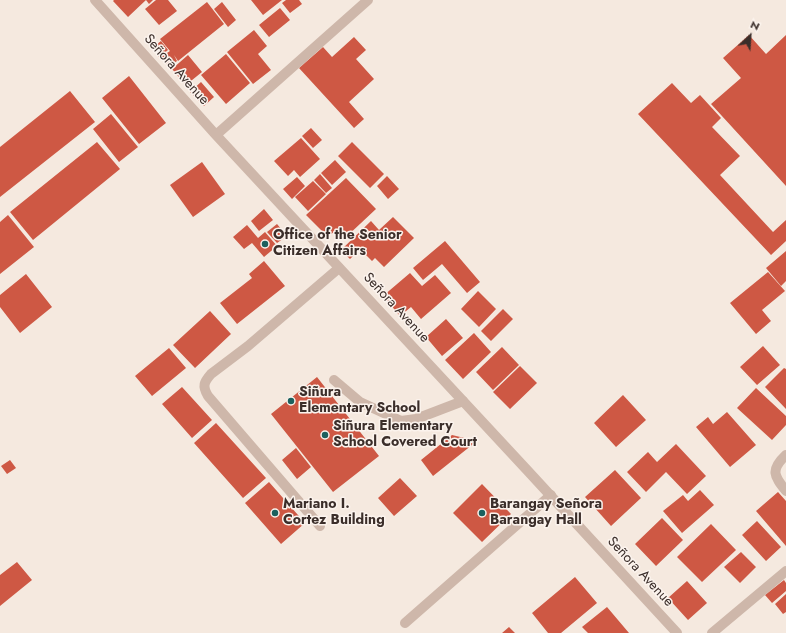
<!DOCTYPE html>
<html>
<head>
<meta charset="utf-8">
<style>
	body { margin:0 }
	#map { position:relative; width:786px; height:633px; overflow:hidden; background:#f5e9df; font-family:Jost,sans-serif }
	canvas { display:block }
	.north { position:absolute; left:730px; top:16px; width:40px; height:40px; -webkit-text-stroke:3px #fbf3ed; paint-order:stroke; rotate:25deg; font-size:11px; font-weight:700; line-height:16px; text-align:center; color:#3b2e2a }
	.north::after { content:''; display:block; margin:auto; width:14px; height:18px; background:#3b2e2a; clip-path:polygon(50% 0,100% 100%,50% 72%,0 100%) }
</style>
</head>
<body>
<div id="map">
<canvas width="786" height="633"></canvas>
<div class="north">N</div>
</div>
<script>
const ctx = document.querySelector('canvas').getContext('2d');
ctx.lineJoin = 'round';
function paint(path, color) {
  ctx.fillStyle = color;
  ctx.fill(path, 'evenodd');
}
function strokePath(path, color, width, dash) {
  ctx.strokeStyle = color;
  ctx.lineWidth = width;
  ctx.lineCap = dash ? 'butt' : 'round';
  ctx.setLineDash(dash || []);
  ctx.stroke(path);
}
function drawText(font, color, halo, rows, align = 'center') {
  ctx.font = font + ' Jost,sans-serif';
  ctx.lineWidth = 3;
  ctx.setLineDash([]);
  ctx.textBaseline = 'middle';
  ctx.strokeStyle = halo;
  ctx.fillStyle = color;
  for (const [text, x, y, turn = 0] of rows) {
    ctx.save();
    ctx.translate(x, y);
    ctx.rotate((+turn || 0) * Math.PI / 180);
    ctx.textAlign = isNaN(turn) ? turn : align;
    if (halo) ctx.strokeText(text, 0, 0);
    ctx.fillText(text, 0, 0);
    ctx.restore();
  }
}
const building = new Path2D(`
	M114,0h39l-4,4 -3,-4 -18,17 -15,-16z
	M156,0h12l9,11 -18,14 -14,-16z
	M251,0h31l-19,15z
	M286,0h13l3,4 -12,9 -8,-10z
	M207,2l17,22 -46,37 -4,-6 3,6 -8,6 -8,-10 9,-6 -10,-12z
	M222,2l14,18 -8,7 -14,-18z
	M280,8l10,12 -21,17 -10,-12z
	M254,30l13,16 -9,8 13,16 -18,14 -26,-32z
	M749,35l17,19 20,-19v151l-75,-82 30,-26 -18,-20z
	M354,37l12,13 -10,9 18,20 -25,23 15,17 -10,9 -55,-60 24,-21 9,10z
	M161,41l7,9 -9,7 -7,-9z
	M226,54l24,29 -24,21 -25,-29z
	M188,55l14,17 -16,13 -14,-16z
	M129,76l37,47 -27,21 -37,-46z
	M201,82l13,15 -10,9 -14,-14z
	M672,83l19,20 9,-8 21,23 -9,9 28,29 -20,19 53,57 13,-12v21l-15,14 -133,-141z
	M70,91l25,31 -95,75v-50z
	M111,114l27,33 -19,15 -26,-33z
	M311,128l11,12 -9,8 -11,-12z
	M301,138l19,21 -20,18 -6,-7 -6,6 -14,-15z
	M97,142l23,27 -87,71 -23,-28z
	M352,142l32,32 -14,14 -32,-32z
	M335,160l11,12 -14,13 -11,-12z
	M202,162l23,32 -32,23 -23,-32z
	M320,174l12,14 -6,5 -12,-13z
	M387,176l12,13 -11,10 -11,-13z
	M297,177l8,9 -13,13 -9,-10z
	M346,178l30,31 -31,29 -8,-9 -9,8 -22,-22z
	M313,181l13,13 -18,17 -13,-14z
	M264,209l9,11 -14,11 -8,-10z
	M8,215l26,32 -34,27v-52z
	M393,217l21,21 -30,29 -9,-9 -3,3 -12,-12 -10,10 -9,-9 30,-29 8,9z
	M277,224l10,12 -10,7 -10,-11z
	M247,225l11,13 7,-6 12,14 -13,11 -12,-14 -8,6 -11,-12z
	M445,241l35,41 -13,11 -25,-29 -19,16 -10,-12z
	M786,251v30l-5,5 -15,-18z
	M264,261l21,25 -48,38 -17,-21 32,-25 -3,-4z
	M768,272l17,19 -23,19 9,11 -15,13 -26,-31z
	M410,273l12,13 13,-11 16,18 -30,26 -10,-12 -11,9 -17,-20z
	M26,274l26,33 -32,26 -20,-26v-12z
	M478,291l18,18 -17,18 -18,-18z
	M503,309l10,10 -22,22 -10,-10z
	M210,311l21,23 -36,34 -22,-23z
	M446,319l17,19 -21,18 -16,-19z
	M474,333l17,19 -28,27 -18,-19z
	M763,346l17,19 -23,20 -17,-18z
	M502,347l17,18 -26,25 -17,-18z
	M169,348l17,20 -34,28 -17,-20z
	M520,366l17,17 -27,26 -17,-17z
	M784,368l2,1v40l-21,-22z
	M317,377l62,79 -46,36 -62,-78z
	M182,387l30,33 -20,18 -30,-34z
	M756,388l30,28v9l-14,15 -35,-32z
	M623,395l23,25 -30,27 -22,-24z
	M727,412l29,33 -26,22 -34,-40 12,-10 5,7z
	M216,423l50,55 -23,20 -49,-55z
	M452,435l25,6 -44,35 -12,-16z
	M676,444l30,32 -19,18 -21,-22 -20,20 -19,-20 21,-20 9,10z
	M296,448l15,19 -14,12 -15,-19z
	M10,460l6,8 -9,6 -6,-8z
	M615,470l26,28 -30,28 -26,-29z
	M400,478l17,18 -23,20 -16,-18z
	M269,482l36,41 -24,21 -36,-41z
	M482,484l29,30 -29,28 -29,-29z
	M700,490l14,15 -32,28 -19,-22 20,-16 5,6z
	M778,492l8,9v45l-30,-35z
	M662,518l21,22 -27,26 -21,-22z
	M757,521l24,26 -15,14 -24,-26z
	M711,524l25,26 -34,32 -25,-25z
	M741,552l15,15 -16,16 -16,-16z
	M17,562l15,18 -32,26v-31z
	M575,577l22,26 -36,30h-13l-16,-20z
	M784,580l2,3v8l-14,12 -7,-8z
	M687,581l20,22 -19,17 -20,-22z
	M786,594v18l-3,2 -8,-10z
	M607,607l22,26h-41l-6,-6z
	M509,627l6,6h-13z`);
const lane = new Path2D(`
	M334,380l26,22 41,19 15,-2 47,-18
	M320,526l-112,-130c-6,-10 -4,-14 3,-22l37,-28 91,-78
	M405,623l146,-128`);
const street = new Path2D(`
	M95,0l121,135 311,335 150,163
	M216,135l152,-135
	M786,455c-16,15 -12,21 0,36
	M712,633l74,-62`);
const markers = [
	[265,244,4,"#1c605e"],
	[291,401,4,"#1c605e"],
	[325,435,4,"#1c605e"],
	[275,513,4,"#1c605e"],
	[482,513,4,"#1c605e"]
];
const streetNames = [
	["Señora Avenue",176,70,48],
	["Señora Avenue",396,308,47],
	["Señora Avenue",640,572,47]
];
const poiNames = [
	["Office of the Senior",273,236],
	["Citizen Affairs",273,252],
	["Siñura",299,393],
	["Elementary School",299,409],
	["Siñura Elementary",333,427],
	["School Covered Court",333,443],
	["Mariano I.",283,505],
	["Cortez Building",283,521],
	["Barangay Señora",490,505],
	["Barangay Hall",490,521]
];
paint(building, '#ce5844');
strokePath(lane, '#ceb7aa', 10);
strokePath(street, '#ceb7aa', 10);
for (const [x, y, r, color] of markers) {
  const dot = new Path2D();
  dot.arc(x, y, r, 0, 2 * Math.PI);
  ctx.fillStyle = color;
  ctx.fill(dot);
  strokePath(dot, '#fbf3ed', 1.5);
}
drawText('14px', '#3b2e2a', '#fbf3ed', streetNames);
drawText('bold 14px', '#3b2e2a', '#fbf3ed', poiNames, 'left');
</script>
</body>
</html>
